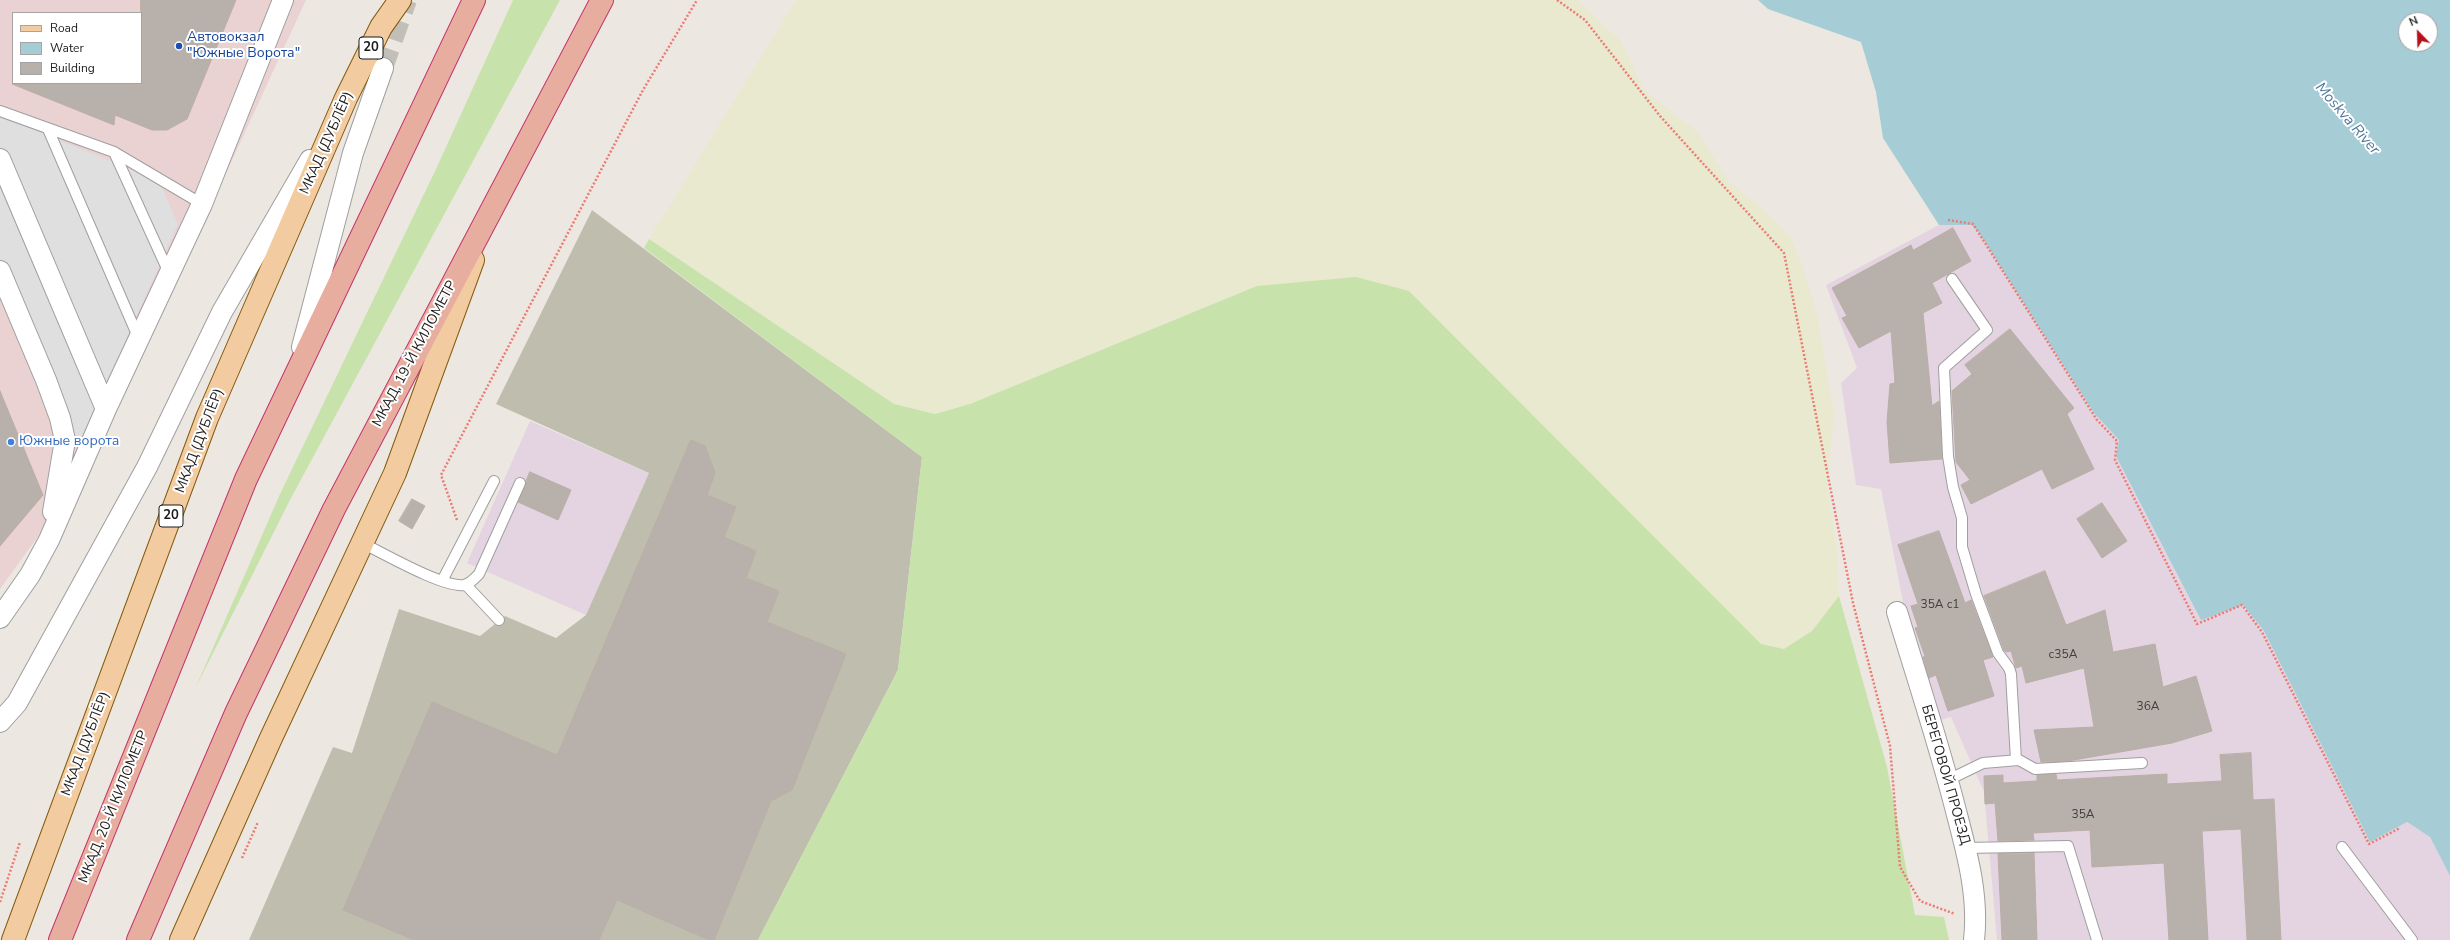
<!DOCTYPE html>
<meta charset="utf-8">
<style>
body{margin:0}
#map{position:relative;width:2450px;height:940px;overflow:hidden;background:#ece8e1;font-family:"Nunito Sans",sans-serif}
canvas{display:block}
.legend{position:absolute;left:12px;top:12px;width:130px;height:72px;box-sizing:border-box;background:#fff;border:1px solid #a4a4a4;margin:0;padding:5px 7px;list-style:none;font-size:12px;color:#1b1b1b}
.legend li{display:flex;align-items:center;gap:8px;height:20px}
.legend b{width:20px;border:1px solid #a4a4a4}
.north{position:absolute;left:2398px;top:12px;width:40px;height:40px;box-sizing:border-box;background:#fff;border:1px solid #a4a4a4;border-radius:50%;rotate:337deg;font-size:11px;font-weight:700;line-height:16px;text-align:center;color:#1b1b1b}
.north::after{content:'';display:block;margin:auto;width:14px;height:18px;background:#b31319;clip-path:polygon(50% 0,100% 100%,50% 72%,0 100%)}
</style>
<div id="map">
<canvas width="2450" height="940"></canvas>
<ul class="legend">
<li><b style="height:5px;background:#f2cca0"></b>Road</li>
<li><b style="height:11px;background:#a6ccd5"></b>Water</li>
<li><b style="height:11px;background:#b8b1ab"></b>Building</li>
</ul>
<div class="north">N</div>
</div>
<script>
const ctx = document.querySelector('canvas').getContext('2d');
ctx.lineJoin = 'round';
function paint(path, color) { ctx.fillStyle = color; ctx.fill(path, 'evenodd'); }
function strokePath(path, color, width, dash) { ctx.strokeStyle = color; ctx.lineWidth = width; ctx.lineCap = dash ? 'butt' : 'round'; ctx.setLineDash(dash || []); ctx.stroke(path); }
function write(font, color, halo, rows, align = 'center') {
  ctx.font = font + ' "Nunito Sans",sans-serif'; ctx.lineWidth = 4; ctx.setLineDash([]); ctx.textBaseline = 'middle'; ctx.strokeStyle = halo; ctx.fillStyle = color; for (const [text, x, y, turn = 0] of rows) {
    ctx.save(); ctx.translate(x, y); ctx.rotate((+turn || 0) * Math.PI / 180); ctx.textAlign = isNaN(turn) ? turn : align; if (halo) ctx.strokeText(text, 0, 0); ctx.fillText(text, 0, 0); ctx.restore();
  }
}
paint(new Path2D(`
 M0 0H306L169 297 74 487 0 589ZM13 13H141V83H13Z`), '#ebd2d2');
paint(new Path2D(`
 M1954 223 1971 225 1978 230 2094 413 2119 440 2201 619 2242 605 2264 631 2370 842 2407 822 2430 837 2450 876V940H1997L1984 792 1951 717 1937 721 1914 659 1881 489 1856 485 1841 383 1857 368 1826 285 1939 225Z
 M530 421 649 473 586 615 467 563Z`), '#e4d4e2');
paint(new Path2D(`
 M592 210 922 457 898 670 758 940H249L333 747 352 753 399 609 480 636 505 616 556 638 586 615 649 473 496 404Z`), '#bfbeae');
paint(new Path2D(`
 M796 0H1578L1621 41 1644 90 1698 132 1729 182 1764 209 1790 236 1804 270 1818 317 1834 415 1827 486 1836 542 1839 596 1812 631 1784 649 1761 644 1409 291 1306 282 1257 286 970 404 935 414 894 404 649 239Z`), '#e8e9ce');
paint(new Path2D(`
 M513 0H560L291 498 195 689 280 494 436 169Z
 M649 239 894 404 935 414 970 404 1257 286 1356 277 1409 291 1761 644 1784 649 1812 631 1839 596 1887 767 1915 915 1944 917 1949 940H758L898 670 922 457 644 248Z`), '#c8e2ab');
paint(new Path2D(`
 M0 116 159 181 178 224 79 443 69 427 0 263Z`), '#dfdfdf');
paint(new Path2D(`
 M1758 0H2450V876L2430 837 2407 822 2370 842 2264 631 2243 605 2201 620 2116 456 2119 440 2094 413 1978 231 1971 225H1939L1883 138 1876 92 1861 42 1768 9ZM2406 20H2430V44H2406Z`), '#a6ccd5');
const building = new Path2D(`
 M141 0H236L187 119 167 130H152L115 115 114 125 12 84 141 83Z
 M1953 228 1971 261 1932 283 1942 303 1923 313 1932 406 1939 401 1942 459 1890 463 1887 422 1890 384 1895 383 1891 331 1859 348 1842 318 1847 316 1832 288 1911 245 1913 250Z
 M2010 329 2074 408 2067 414 2094 469 2052 489 2042 469 1971 504 1961 485 1970 480 1956 462 1952 391 1972 374 1965 365Z
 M0 391 43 495 0 546Z
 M691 440 705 446 715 473 707 495 736 507 724 537 756 551 746 578 779 591 767 622 846 654 792 790 771 801 714 940H709L617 900 599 940H414L343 910 432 702 557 755Z
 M530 472 571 490 558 520 518 502Z
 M412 499 425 506 412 529 399 521Z
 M2102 503 2127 541 2102 558 2077 519Z
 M1939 531 1965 603 1971 600 1993 657 1983 660 1994 696 1948 711 1936 675 1929 678 1923 657 1925 656 1915 628 1918 627 1911 606 1918 604 1898 545Z
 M2045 571 2066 625 2105 610 2113 652 2155 644 2163 687 2196 676 2212 731 2172 743 2068 761 2041 762 2034 730 2094 727 2084 668 2026 683 2022 666 2016 668 2011 651 2006 652 2004 650 1984 596Z
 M2251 753 2253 800 2274 799 2281 940H2247L2241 829 2202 831 2208 940H2169L2164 863 2092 867 2090 830 2033 833 2034 840 1998 841 1995 803 1985 804 1984 776 2003 775V783L2037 781V775L2056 774 2057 780 2167 774V784L2222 781 2220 755Z
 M2034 853 2037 940H2002L1998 854Z`);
paint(building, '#b8b1ab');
strokePath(building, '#bcaea5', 1);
strokePath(new Path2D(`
 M383 68 407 0`), '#c2bfb9', 20, [20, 10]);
const service = new Path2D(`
 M0 111 114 152 202 204
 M48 129 139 339
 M114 152 169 273
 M1952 279 1987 330 1944 368 1948 456 1953 487 1962 518V547L1976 594 1998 653 2009 668 2011 674 2016 760
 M362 543C383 553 443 588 464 585 470 584 475 578 479 574L520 483
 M442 581 494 481
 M466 585 499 620
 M1948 780 1983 763 2019 760 2035 769 2142 763
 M2342 847 2412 940
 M1966 848 2068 846 2097 940`);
const minor = new Path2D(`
 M0 159 106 409
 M0 271 46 380 60 418 65 440 53 512
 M302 347 353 153 383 68
 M1897 612C1917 678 1939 744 1956 811 1967 853 1979 896 1974 940
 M0 618 30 575 49 540 106 409 202 204 283 0
 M0 722 17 703 147 467 222 312 310 160`);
const primary = new Path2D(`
 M13 940 207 418 346 98 381 27 400 0
 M181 940 271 738 395 473 473 260`);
const trunk = new Path2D(`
 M60 940 246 479 474 0
 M138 940 236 713 334 509 602 0`);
strokePath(service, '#9f9f9f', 12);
strokePath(minor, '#9f9f9f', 22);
strokePath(primary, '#84590e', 24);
strokePath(trunk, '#c4346b', 24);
strokePath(new Path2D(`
 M1557 0 1585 20 1660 116 1784 253 1853 603 1890 746 1900 867 1920 901 1955 914
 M1948 220 1973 224 2097 420 2117 441 2115 460 2197 624 2242 605 2262 632 2369 844 2400 828
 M457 520 441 475 643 90 697 0
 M242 858 258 822
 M0 902 20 842`), '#eb7b73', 2.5, [2, 2]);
strokePath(service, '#fff', 10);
strokePath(minor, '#fff', 20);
strokePath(primary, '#f2cca0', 22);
strokePath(trunk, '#e7aea0', 22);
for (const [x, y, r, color] of [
 [179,46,4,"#1a4fb4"],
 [11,442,4,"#3f7fe0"]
]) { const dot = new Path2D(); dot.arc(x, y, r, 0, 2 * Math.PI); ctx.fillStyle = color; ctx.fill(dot); strokePath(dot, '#fff', 1.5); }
write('12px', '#42403f', null, [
 ["35А с1",1940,605],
 ["с35А",2063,655],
 ["36А",2148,707],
 ["35А",2083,815]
]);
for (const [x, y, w] of [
 [371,48,24],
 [171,516,24]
]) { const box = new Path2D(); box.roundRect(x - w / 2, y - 11, w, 22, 3); ctx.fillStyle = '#fff'; ctx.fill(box); strokePath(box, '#1b1b1b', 1); }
write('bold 13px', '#1b1b1b', null, [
 ["20",371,48],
 ["20",171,516]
]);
write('14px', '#164399', '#fff', [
 ["Автовокзал",187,38],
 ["\"Южные Ворота\"",187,54]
], 'left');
write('14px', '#1b1b1b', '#fff', [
 ["МКАД (ДУБЛЁР)",327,143,-66],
 ["МКАД, 19-Й КИЛОМЕТР",415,354,-62],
 ["МКАД (ДУБЛЁР)",200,441,-69],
 ["МКАД (ДУБЛЁР)",86,744,-69],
 ["БЕРЕГОВОЙ ПРОЕЗД",1945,775,74],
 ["МКАД, 20-Й КИЛОМЕТР",114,807,-68]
]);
write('14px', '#366cbe', '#fff', [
 ["Южные ворота",19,442]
], 'left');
write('italic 15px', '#4f7799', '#fff', [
 ["Moskva River",2347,119,49]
]);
</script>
